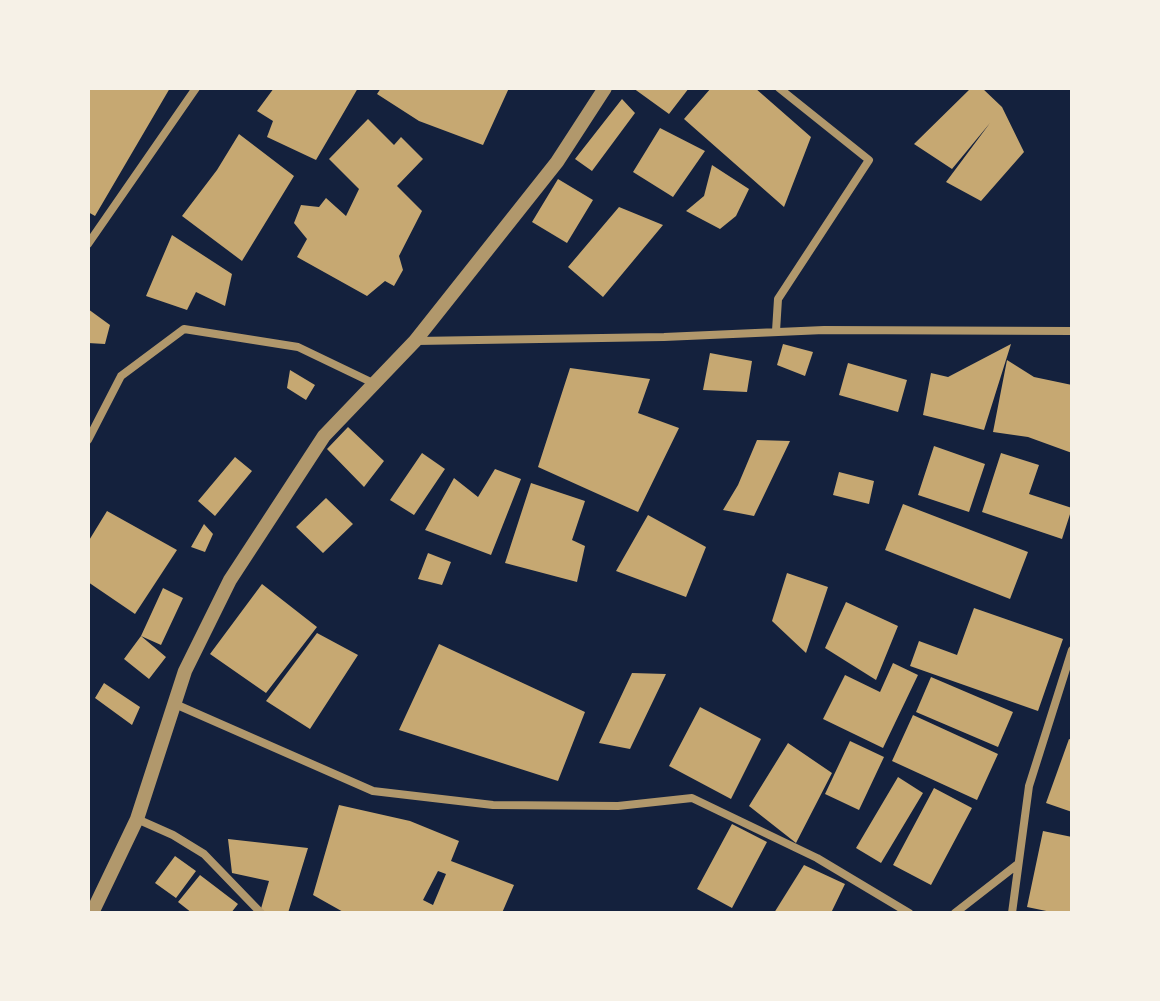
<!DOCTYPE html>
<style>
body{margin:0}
#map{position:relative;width:1160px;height:1001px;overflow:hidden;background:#14213d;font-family:Figtree,sans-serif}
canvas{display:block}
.frame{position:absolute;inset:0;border:90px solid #f6f1e7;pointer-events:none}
</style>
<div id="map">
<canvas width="1160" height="1001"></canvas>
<div class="frame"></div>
</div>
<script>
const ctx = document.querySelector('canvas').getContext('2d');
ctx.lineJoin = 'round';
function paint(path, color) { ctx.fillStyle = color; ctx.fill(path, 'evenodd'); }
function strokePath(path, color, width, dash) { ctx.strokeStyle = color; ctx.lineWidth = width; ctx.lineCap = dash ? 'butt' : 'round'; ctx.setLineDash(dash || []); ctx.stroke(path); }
paint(new Path2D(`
 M88 88H170L95 216 88 212Z
 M274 88H358L316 160 267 137 273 121 257 111Z
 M381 88H509L483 145 419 121 377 94Z
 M633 88H689L669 114Z
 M711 88H755L811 137 784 207 684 119Z
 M971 88H982L1002 107 1024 152 981 201 946 182 990 123 952 169 914 144Z
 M622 99 635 113 592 171 575 159Z
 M368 119 394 145 401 137 423 159 397 186 422 211 399 256 403 270 394 286 385 281 367 296 297 257 307 239 294 223 301 205 319 207 326 198 346 216 359 189 329 159Z
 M660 128 705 151 673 197 633 172Z
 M239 134 294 176 242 261 182 216 217 170Z
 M712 165 749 189 736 216 720 229 686 211 704 196Z
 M558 179 593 200 567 243 532 222Z
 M619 207 663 225 603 297 568 267Z
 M172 235 232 274 225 306 196 292 187 310 146 296Z
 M88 309 110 325 105 344 88 343Z
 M783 344 813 352 805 376 777 365Z
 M1011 344 984 430 923 415 931 373 948 377Z
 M710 353 752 361 747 392 703 390Z
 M1007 360 1034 377 1072 385V453L1028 437 993 432Z
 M848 363 907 380 898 412 839 395Z
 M570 368 650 379 638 413 679 428 638 512 538 467Z
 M290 370 315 385 306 400 287 388Z
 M348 427 384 461 364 487 327 449Z
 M757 440 790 441 754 516 723 510 738 485Z
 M934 446 985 464 969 512 918 495Z
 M422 453 445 469 414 515 390 500Z
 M1001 453 1039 465 1029 494 1072 508 1062 539 982 512Z
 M235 457 252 471 215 516 198 501Z
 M495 469 521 479 491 555 425 530 454 478 478 497Z
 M839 472 874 481 869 504 833 495Z
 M531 483 585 501 572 540 585 546 577 582 505 563Z
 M326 498 353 524 323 553 296 527Z
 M903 504 1028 552 1010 599 885 550Z
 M107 511 177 550 135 614 88 582V542Z
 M648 515 706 547 686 597 616 571Z
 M204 524 213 534 205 552 191 547Z
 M428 553 451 562 442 585 418 579Z
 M787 573 828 587 806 653 772 621Z
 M262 584 317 627 266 693 210 654Z
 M163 588 183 598 161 645 141 636Z
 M846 602 898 626 876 680 825 648Z
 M974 608 1063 639 1038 711 910 666 919 641 957 655Z
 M317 633 358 655 310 729 266 701Z
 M141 636 166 657 149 679 124 659Z
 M439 644 585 712 558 781 399 730Z
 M893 663 918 675 883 748 823 719 845 675 880 692Z
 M632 673 666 674 630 749 599 743Z
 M931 677 1013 712 998 747 916 712Z
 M104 683 140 707 132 725 95 698Z
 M700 707 761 739 731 799 669 766Z
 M913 715 998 754 977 800 892 761Z
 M1069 739 1072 740V812L1046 803Z
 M850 741 884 757 859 810 825 794Z
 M788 743 832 773 796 843 749 806Z
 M898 777 923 793 881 863 856 848Z
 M934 788 972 808 931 885 893 865Z
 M339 805 410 821 459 841 451 861 514 885 502 913H345L313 895ZM438 871 446 874 433 905 423 900Z
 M732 824 767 842 732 908 697 889Z
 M1043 831 1072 837V913H1056L1027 907Z
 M228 839 308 848 288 913 260 912 269 881 232 873Z
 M175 856 196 871 176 898 155 883Z
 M804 865 845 884 831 913H774Z
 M200 875 238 904 231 913H192L178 902Z`), '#c6a872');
strokePath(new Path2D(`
 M88 244 196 88
 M776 331 778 299 869 160 779 88
 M416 341 664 337 824 330 1072 331
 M88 440 121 376 184 329 298 347 373 383
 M175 704 373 791 493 805 618 806 692 798 817 858 909 913
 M137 819 173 835 204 854 261 913
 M955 913 1018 864
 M1012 913 1029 786 1072 650`), '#b1986c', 8);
strokePath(new Path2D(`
 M92 913 137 819 185 671 230 580 324 436 415 341 557 162 605 88`), '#b1986c', 14);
</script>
